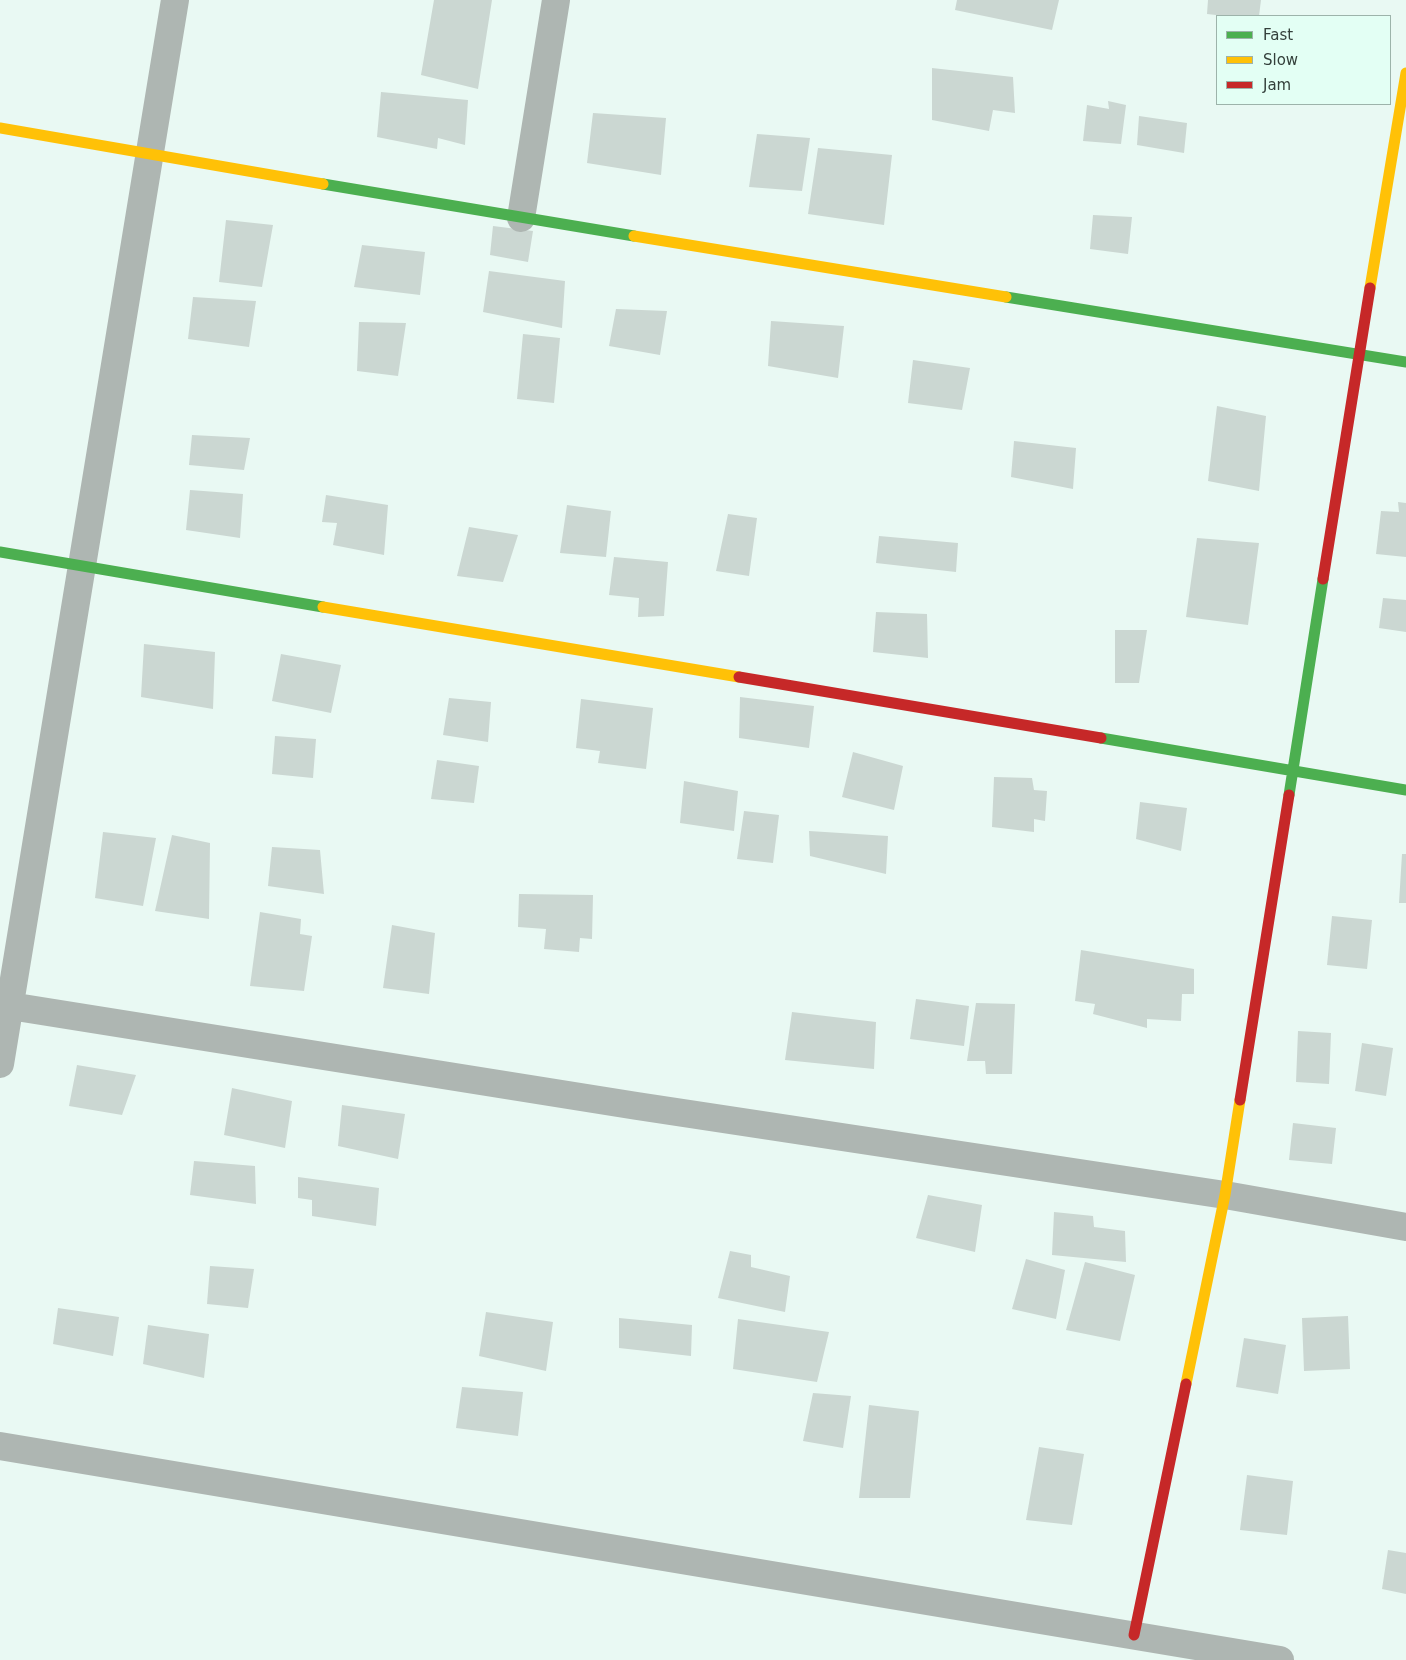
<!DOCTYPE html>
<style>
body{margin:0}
#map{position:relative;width:1406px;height:1660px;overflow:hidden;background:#e9f9f3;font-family:"DejaVu Sans",sans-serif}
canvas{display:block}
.legend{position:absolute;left:1216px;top:15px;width:175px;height:90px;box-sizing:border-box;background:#e3fff4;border:1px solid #9db3aa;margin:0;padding:6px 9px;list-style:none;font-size:15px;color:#34403b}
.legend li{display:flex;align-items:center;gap:10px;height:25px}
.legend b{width:25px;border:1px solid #9db3aa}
</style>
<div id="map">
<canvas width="1406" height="1660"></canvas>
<ul class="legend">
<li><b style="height:6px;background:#4caf50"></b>Fast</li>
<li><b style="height:6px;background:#ffc107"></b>Slow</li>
<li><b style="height:6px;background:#c62828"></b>Jam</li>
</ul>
</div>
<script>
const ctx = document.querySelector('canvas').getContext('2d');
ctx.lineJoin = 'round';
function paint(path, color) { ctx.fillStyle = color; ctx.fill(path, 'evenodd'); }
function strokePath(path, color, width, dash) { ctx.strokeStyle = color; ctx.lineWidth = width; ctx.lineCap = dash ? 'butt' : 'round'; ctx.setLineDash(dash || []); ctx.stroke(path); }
paint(new Path2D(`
 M434 0H492L478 89 421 75Z
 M957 0H1059L1052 30 955 10Z
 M1208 0H1261L1259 16H1225L1207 14Z
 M932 68 1013 77 1015 113 993 110 989 131 932 120Z
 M381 92 468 100 465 145 438 138 437 149 377 137Z
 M1108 101 1126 105 1121 144 1083 141 1087 105 1109 109Z
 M593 113 666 118 661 175 587 163Z
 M1139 116 1187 123 1184 153 1137 145Z
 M757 134 810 138 802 191 749 187Z
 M818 148 892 155 884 225 808 214Z
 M1093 215 1132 217 1128 254 1090 249Z
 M226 220 273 225 262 287 219 282Z
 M493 226 533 231 528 262 490 255Z
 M362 245 425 252 420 295 354 287Z
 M489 271 565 281 562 328 483 312Z
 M193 297 256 301 249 347 188 339Z
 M616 309 667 311 660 355 609 346Z
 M771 321 844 326 838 378 768 366Z
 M359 322 406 323 398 376 357 371Z
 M523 334 560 338 554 403 517 399Z
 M913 360 970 368 962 410 908 403Z
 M1217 406 1266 416 1259 491 1208 481Z
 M192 435 250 438 244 470 189 465Z
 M1014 441 1076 448 1073 489 1011 477Z
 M190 490 243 494 240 538 186 530Z
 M326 495 388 505 384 555 333 545 337 523 322 522Z
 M1398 502 1406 503V557L1376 554 1381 511 1399 512Z
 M567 505 611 511 606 557 560 553Z
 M728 514 757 518 749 576 716 571Z
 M469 527 518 535 503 582 457 576Z
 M879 536 958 543 956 572 876 563Z
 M1197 538 1259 543 1248 625 1186 617Z
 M614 557 668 562 664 616 638 617 639 598 609 595Z
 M1383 598 1406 600V632L1379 628Z
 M876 612 927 614 928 658 873 652Z
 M1115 630H1147L1139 683H1115Z
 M144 644 215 652 213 709 141 697Z
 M281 654 341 665 331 713 272 701Z
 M740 697 814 706 809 748 739 738Z
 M449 698 491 702 488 742 443 735Z
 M581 699 653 708 646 769 598 763 600 751 576 748Z
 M275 736 316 739 313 778 272 774Z
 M853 752 903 766 894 810 842 797Z
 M437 760 479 766 474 803 431 799Z
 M994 777 1032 778 1034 790 1047 791 1045 821 1034 819V832L992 827Z
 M684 781 738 791 734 831 680 823Z
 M1140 802 1187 808 1181 851 1136 839Z
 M744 811 779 815 773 863 737 859Z
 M809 831 888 836 886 874 810 856Z
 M103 832 156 838 143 906 95 898Z
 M172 835 210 843 209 919 155 911Z
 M272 847 320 850 324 894 268 886Z
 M1402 854H1406V903H1399Z
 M519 894 593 895 592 939 580 938 579 952 544 949 546 929 518 927Z
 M260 912 301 919 300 934 312 936 304 991 250 986Z
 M1332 916 1372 920 1367 969 1327 965Z
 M392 925 435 933 429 994 383 988Z
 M1081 950 1194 969V994H1182L1181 1021 1147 1019V1028L1093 1014 1095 1004 1075 1001Z
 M916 999 969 1006 964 1046 910 1039Z
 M976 1003 1015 1004 1012 1074H986L985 1061H967Z
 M792 1012 876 1022 874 1069 785 1060Z
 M1298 1031 1331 1033 1329 1084 1296 1082Z
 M1362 1043 1393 1048 1386 1096 1355 1091Z
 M77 1065 136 1075 122 1115 69 1106Z
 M232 1088 292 1101 285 1148 224 1135Z
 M342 1105 405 1114 398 1159 338 1146Z
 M1293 1123 1336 1128 1332 1164 1289 1160Z
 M194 1161 255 1166 256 1204 190 1195Z
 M298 1177 379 1188 376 1226 312 1216V1200L298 1198Z
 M928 1195 982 1205 975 1252 916 1238Z
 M1054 1212 1093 1216 1094 1227 1125 1231 1126 1262 1052 1255Z
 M730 1251 751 1255V1267L790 1276 785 1312 718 1298Z
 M1026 1259 1065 1270 1056 1319 1012 1309Z
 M1085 1262 1135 1275 1120 1341 1066 1330Z
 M210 1266 254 1269 248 1308 207 1304Z
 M58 1308 119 1317 113 1356 53 1344Z
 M486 1312 553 1322 546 1371 479 1356Z
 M1348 1316 1350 1369 1304 1371 1302 1318Z
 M619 1318 692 1325 691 1356 619 1348Z
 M738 1319 829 1332 817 1382 733 1369Z
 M148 1325 209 1334 204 1378 143 1364Z
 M1244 1338 1286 1345 1278 1394 1236 1387Z
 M462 1387 523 1392 518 1436 456 1428Z
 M813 1393 851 1396 843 1448 803 1441Z
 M869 1405 919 1411 910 1498H859Z
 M1039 1447 1084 1454 1072 1525 1026 1520Z
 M1247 1475 1293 1481 1287 1535 1240 1530Z
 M1388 1550 1406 1553V1594L1382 1589Z`), '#cbd7d2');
strokePath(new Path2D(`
 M521 218 556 0
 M10 1006 637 1106 1225 1195 1406 1227
 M0 1064 175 0
 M0 1446 1280 1660`), '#aeb6b2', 28);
strokePath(new Path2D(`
 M323 184 634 236
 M1006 297 1406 362
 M0 552 323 607
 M1101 738 1406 790
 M1289 795 1323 579`), '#4caf50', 11);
strokePath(new Path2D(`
 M0 128 323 184
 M634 236 1006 297
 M1370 288 1406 73
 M323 607 739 677
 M1186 1384 1225 1195 1240 1100`), '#ffc107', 11);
strokePath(new Path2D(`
 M1323 579 1370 288
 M739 677 1101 738
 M1240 1100 1289 795
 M1134 1635 1186 1384`), '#c62828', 11);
</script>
